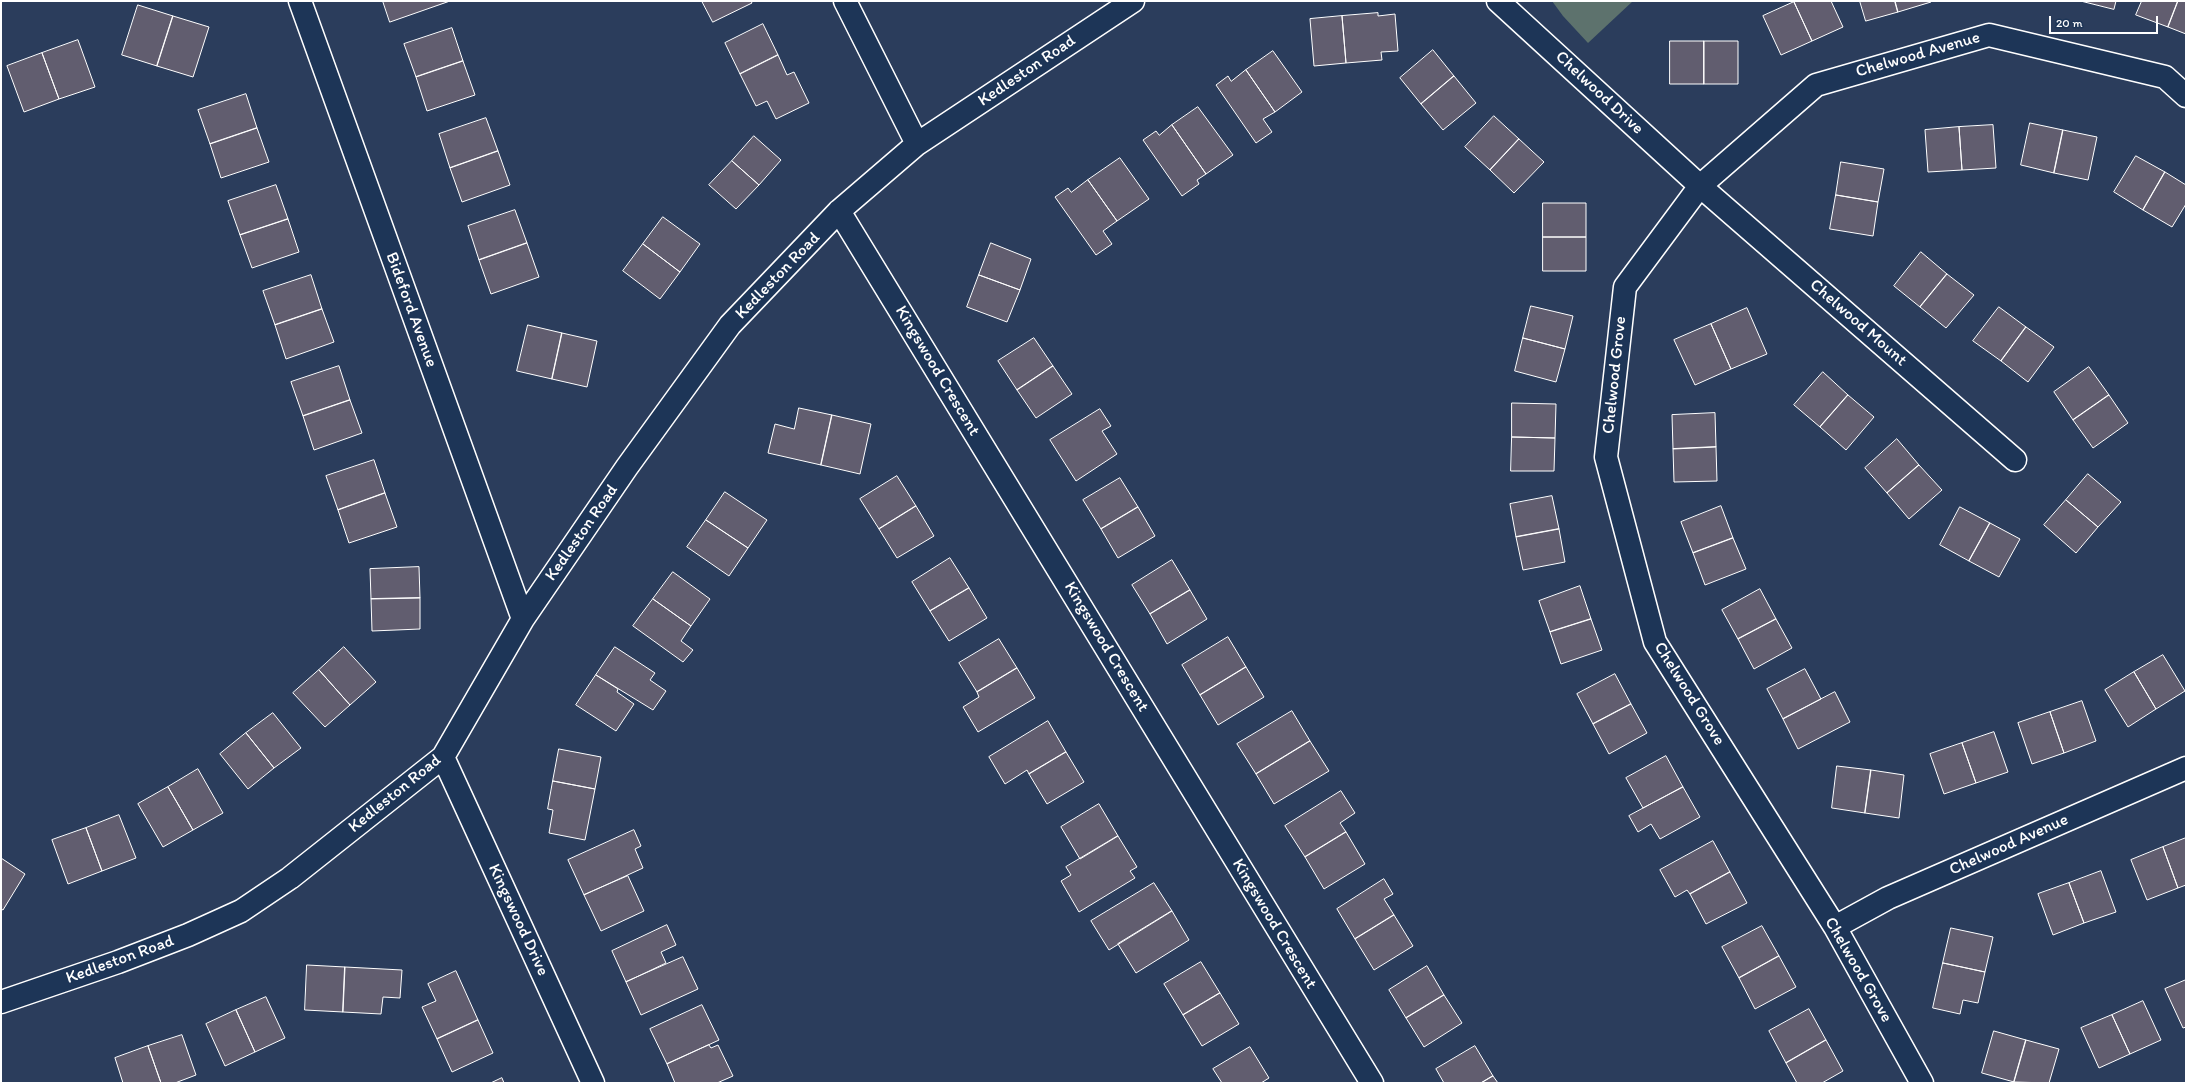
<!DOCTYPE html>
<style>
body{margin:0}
#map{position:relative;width:2187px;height:1084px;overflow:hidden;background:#2b3d5c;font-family:Itim,sans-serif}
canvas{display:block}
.frame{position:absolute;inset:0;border:2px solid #fff;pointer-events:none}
.scale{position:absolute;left:2049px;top:16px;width:109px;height:18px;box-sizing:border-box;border:2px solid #fff;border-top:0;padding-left:5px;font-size:12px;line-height:14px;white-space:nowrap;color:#fff;-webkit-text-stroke:3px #1d3557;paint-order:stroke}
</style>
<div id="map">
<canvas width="2187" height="1084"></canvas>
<div class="frame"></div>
<div class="scale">20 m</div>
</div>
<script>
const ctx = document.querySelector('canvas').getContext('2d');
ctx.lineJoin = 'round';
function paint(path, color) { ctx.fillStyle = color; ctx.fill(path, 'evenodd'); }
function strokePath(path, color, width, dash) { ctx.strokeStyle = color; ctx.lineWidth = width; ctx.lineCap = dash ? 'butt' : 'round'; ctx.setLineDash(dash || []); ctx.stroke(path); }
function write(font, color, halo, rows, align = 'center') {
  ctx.font = font + ' Itim,sans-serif'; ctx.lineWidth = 3; ctx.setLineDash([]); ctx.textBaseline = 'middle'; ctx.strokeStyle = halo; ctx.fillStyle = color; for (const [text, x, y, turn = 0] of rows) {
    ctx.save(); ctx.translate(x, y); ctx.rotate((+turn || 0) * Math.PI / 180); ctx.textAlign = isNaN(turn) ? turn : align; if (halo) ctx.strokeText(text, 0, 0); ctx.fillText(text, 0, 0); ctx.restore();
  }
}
paint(new Path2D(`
 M1552 1H1633L1588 43 1563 16Z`), '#5d726d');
const building = new Path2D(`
 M383 1H450L390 22Z
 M702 1H751L752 3 713 22Z
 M1796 1H1831L1843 27 1812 41 1794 2Z
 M1860 1H1895L1898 12 1866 21Z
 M1895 1H1930L1931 2 1898 12Z
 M2081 1H2116L2114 9Z
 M2142 1H2178L2168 27 2136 15Z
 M2178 1H2186V34L2168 27Z
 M1794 2 1812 41 1781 55 1763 16Z
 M138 5 173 16 157 66 122 55Z
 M1378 13V16L1395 14 1398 51 1381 52 1382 60 1346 63 1342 16Z
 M173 16 209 27 193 77 157 66Z
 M1342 16 1346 63 1314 66 1310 19Z
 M763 24 778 55 740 74 725 43Z
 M452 28 463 61 416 77 404 44Z
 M78 40 95 87 59 99 42 53Z
 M1670 41H1704V84H1670Z
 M1704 41H1738V84H1704Z
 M1433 50 1454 76 1421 104 1400 78Z
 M1273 51 1302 92 1275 112 1246 70Z
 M42 53 59 99 24 112 7 66Z
 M778 55 787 75 794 72 809 103 776 119 767 101 756 106 740 74Z
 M463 61 475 95 427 111 416 77Z
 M1246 70 1275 112 1263 119 1272 132 1256 143 1216 85 1228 76 1231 81Z
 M1454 76 1476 103 1443 130 1421 104Z
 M246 94 257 128 210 144 198 110Z
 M1198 107 1233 155 1206 174 1172 125Z
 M1494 116 1519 139 1490 170 1465 147Z
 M486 118 498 151 450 168 439 134Z
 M2030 123 2063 130 2054 173 2021 165Z
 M1172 125 1206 174 1197 180 1199 184 1182 196 1143 140 1156 131 1159 135Z
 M1993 125 1996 168 1962 170 1959 127Z
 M1959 127 1962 170 1928 172 1925 130Z
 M257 128 269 162 221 178 210 144Z
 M2063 130 2097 137 2088 180 2054 173Z
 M754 136 781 160 759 185 732 161Z
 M1519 139 1544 162 1514 193 1490 170Z
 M498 151 510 185 462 202 450 168Z
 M2136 156 2165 172 2143 210 2114 192Z
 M1120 158 1149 199 1117 221 1088 180Z
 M732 161 759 185 736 209 709 185Z
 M1841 162 1884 169 1878 202 1836 195Z
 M2165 172 2186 185V204L2172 227 2143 210Z
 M1088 180 1117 221 1103 231 1112 244 1096 255 1055 197 1068 188 1071 192Z
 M276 185 288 219 240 235 228 201Z
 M1836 195 1878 202 1873 236 1830 229Z
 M1543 203H1586V237H1543Z
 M515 210 527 243 479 260 468 226Z
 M663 217 700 244 680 272 643 244Z
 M288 219 299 252 252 268 240 235Z
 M1543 237H1586V271H1543Z
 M527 243 539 277 491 294 479 260Z
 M991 243 1031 259 1020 290 979 275Z
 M643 244 680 272 660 299 623 271Z
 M1921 252 1947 274 1920 307 1894 286Z
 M1947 274 1974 295 1946 328 1920 307Z
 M311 275 322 309 275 325 263 291Z
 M979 275 1020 290 1007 322 967 307Z
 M1531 306 1573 316 1565 349 1523 338Z
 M1999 307 2026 327 2001 361 1973 341Z
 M1747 308 1767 354 1731 369 1711 324Z
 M322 309 334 342 286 359 275 325Z
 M1711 324 1731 369 1695 385 1674 340Z
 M528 325 562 333 552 379 517 371Z
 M2026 327 2054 347 2028 382 2001 361Z
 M562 333 597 341 587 387 552 379Z
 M1034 338 1053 366 1017 390 998 361Z
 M1523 338 1565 349 1556 382 1515 371Z
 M339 366 350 400 303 416 291 382Z
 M1053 366 1072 394 1036 418 1017 390Z
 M2089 367 2109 395 2073 420 2054 392Z
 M1823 372 1848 395 1820 427 1794 405Z
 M1848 395 1874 417 1846 450 1820 427Z
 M2109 395 2128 423 2093 448 2073 420Z
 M350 400 362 433 314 450 303 416Z
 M1512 403 1556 404 1555 438 1512 437Z
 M799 408 832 415 821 465 768 453 775 424 794 429Z
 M1100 409 1111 426 1102 431 1117 454 1076 481 1050 440Z
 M1715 413 1716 447 1673 449 1672 415Z
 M832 415 871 424 860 474 821 465Z
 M1512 437 1555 438 1554 471H1511Z
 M1897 439 1919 465 1887 493 1865 468Z
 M1716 447 1717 481 1674 482 1673 449Z
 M374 460 385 493 338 510 326 476Z
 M1919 465 1942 490 1909 519 1887 493Z
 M2088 474 2121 502 2098 527 2066 500Z
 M897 476 916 506 879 529 860 499Z
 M1120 478 1138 507 1101 529 1083 500Z
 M725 492 767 520 748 548 706 520Z
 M385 493 397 527 349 543 338 510Z
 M1552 496 1559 529 1516 537 1510 504Z
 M2066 500 2098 527 2076 553 2044 525Z
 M916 506 934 536 897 558 879 529Z
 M1721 506 1733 538 1693 553 1681 522Z
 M1138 507 1155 536 1118 558 1101 529Z
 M1960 507 1990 523 1969 561 1940 545Z
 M706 520 748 548 729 576 687 547Z
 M1990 523 2020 539 1999 577 1969 561Z
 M1559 529 1565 562 1523 570 1516 537Z
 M1733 538 1746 569 1705 585 1693 553Z
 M950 558 969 588 930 611 912 582Z
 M1172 560 1190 590 1150 614 1132 585Z
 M419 567 420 598 371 599 370 569Z
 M673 572 710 599 691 626 653 599Z
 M1580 586 1591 619 1550 632 1539 601Z
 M969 588 987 618 949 641 930 611Z
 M1760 589 1776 619 1738 639 1722 610Z
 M1190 590 1207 619 1167 644 1150 614Z
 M420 598V629L372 631 371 599Z
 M653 599 691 626 681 641 693 650 683 662 633 626Z
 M1591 619 1602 650 1561 664 1550 632Z
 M1776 619 1792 648 1754 669 1738 639Z
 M1228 637 1246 667 1200 695 1182 665Z
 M999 639 1017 668 977 692 959 663Z
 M344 647 376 682 350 705 319 670Z
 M615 647 655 673 650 680 666 691 653 710 596 675Z
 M2163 655 2185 691 2156 709 2134 672Z
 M1246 667 1264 697 1218 725 1200 695Z
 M1017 668 1035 698 978 732 963 707 979 697 977 692Z
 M1805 669 1821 699 1783 719 1767 689Z
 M319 670 350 705 325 727 293 693Z
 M2134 672 2156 709 2128 727 2105 690Z
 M1615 674 1631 704 1593 724 1577 694Z
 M596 675 618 689 617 692 634 704 616 731 576 705Z
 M1835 692 1850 722 1798 749 1783 719Z
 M2082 701 2096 741 2064 753 2050 712Z
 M1631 704 1647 733 1609 754 1593 724Z
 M1292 711 1310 741 1256 774 1237 744Z
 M2050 712 2064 753 2032 764 2018 723Z
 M273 713 301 748 274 768 246 733Z
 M1048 721 1066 752 1029 774 1027 770 1005 784 989 757Z
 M1994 732 2008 772 1976 783 1962 743Z
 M246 733 274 768 248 789 220 754Z
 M1310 741 1329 771 1274 804 1256 774Z
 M1962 743 1976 783 1944 794 1930 754Z
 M559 749 601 757 595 789 553 781Z
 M1066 752 1084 782 1047 804 1029 774Z
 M1666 756 1683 787 1643 808 1626 778Z
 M1837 766 1871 770 1865 813 1832 808Z
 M198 769 223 813 193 830 168 787Z
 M1871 770 1904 775 1899 818 1865 813Z
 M553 781 595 789 585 840 549 833 553 810 548 809Z
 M168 787 193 830 163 847 138 804Z
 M1683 787 1700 817 1660 839 1651 824 1638 832 1629 816Z
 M1341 791 1355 813 1340 823 1346 832 1305 857 1285 826Z
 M1099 804 1118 836 1080 859 1061 827Z
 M119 815 136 858 102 871 86 828Z
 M86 828 102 871 68 884 52 840Z
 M634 830 641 846 635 849 643 868 584 895 568 860Z
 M1346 832 1365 864 1324 889 1305 857Z
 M1118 836 1137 867 1130 871 1135 878 1079 912 1061 881 1071 875 1066 867Z
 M2186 838V885L2178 888 2163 847Z
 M1713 841 1730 872 1690 894 1687 890 1675 897 1660 870Z
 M2163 847 2178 888 2147 900 2131 860Z
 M1 858 25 874 3 910 1 909Z
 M2101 871 2116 912 2084 923 2069 883Z
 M1730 872 1747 903 1706 924 1690 894Z
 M628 876 644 911 601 931 584 895Z
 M1384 879 1393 894 1384 899 1394 915 1355 939 1337 909Z
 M1154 883 1172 911 1109 950 1091 921Z
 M2069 883 2084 923 2053 935 2038 894Z
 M1172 911 1189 940 1136 973 1118 944Z
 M1394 915 1413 946 1374 970 1355 939Z
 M667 925 676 945 661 952 666 963 626 982 612 951Z
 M1762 926 1779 956 1739 978 1722 947Z
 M1951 928 1993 937 1985 972 1943 963Z
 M1779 956 1796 987 1755 1009 1739 978Z
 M683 957 698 989 641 1015 626 982Z
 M1201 962 1220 993 1183 1015 1164 984Z
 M1943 963 1985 972 1978 1003 1963 1000 1960 1014 1933 1008Z
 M307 965 345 967 343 1012 305 1010Z
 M1427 966 1444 995 1406 1018 1389 990Z
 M345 967 402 970 400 998 383 997 381 1014 343 1012Z
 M456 971 478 1020 437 1039 422 1007 436 1001 428 984Z
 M2186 980V1027L2183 1028 2165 989Z
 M1220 993 1239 1024 1202 1046 1183 1015Z
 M1444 995 1462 1023 1424 1047 1406 1018Z
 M266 997 285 1038 255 1052 236 1010Z
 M2143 1001 2161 1040 2130 1054 2112 1015Z
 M702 1005 719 1040 667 1064 650 1029Z
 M1809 1009 1826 1040 1786 1063 1769 1031Z
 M236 1010 255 1052 225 1066 206 1024Z
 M2112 1015 2130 1054 2099 1068 2081 1028Z
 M478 1020 493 1053 452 1072 437 1039Z
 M1994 1031 2026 1040 2014 1082 1982 1073Z
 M182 1035 196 1075 175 1083H161L148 1046Z
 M1826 1040 1843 1071 1822 1083H1797L1786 1063Z
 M2026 1040 2059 1049 2049 1083 2014 1082Z
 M709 1045 711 1048 718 1045 733 1076 717 1083H675L667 1064Z
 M148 1046 161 1083H123L115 1058Z
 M1475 1046 1493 1076 1481 1083H1444L1436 1069Z
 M1250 1047 1269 1078 1261 1083H1222L1213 1069Z
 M1493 1076 1498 1083H1481Z
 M502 1078 504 1083H491Z`);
paint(building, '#615d6f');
strokePath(building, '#fff', 1);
const street = new Path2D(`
 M300 1 523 619
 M845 1 917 144
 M1498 1 1700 186 2015 460
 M839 211 1372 1083
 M443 757 593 1083
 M1835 927 1888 898 2186 768
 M1 1002 118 962 188 935 241 911 290 878 443 757 523 619 627 467 730 325 839 211 917 144 1133 1
 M1922 1083 1835 927 1655 642 1606 457 1625 287 1700 186 1816 85 1989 35 2165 77 2186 96`);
strokePath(street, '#fff', 25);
strokePath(street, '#1d3557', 22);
write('17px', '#fff', '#1d3557', [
 ["Chelwood Avenue",1918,55,-16],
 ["Kedleston Road",1027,71,-34],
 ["Chelwood Drive",1599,93,43],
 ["Kedleston Road",778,276,-46],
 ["Bideford Avenue",411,310,70],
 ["Chelwood Mount",1858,323,41],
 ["Kingswood Crescent",937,371,59],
 ["Chelwood Grove",1615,375,-84],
 ["Kedleston Road",582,533,-55],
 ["Kingswood Crescent",1106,647,59],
 ["Chelwood Grove",1689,694,58],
 ["Kedleston Road",395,794,-39],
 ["Chelwood Avenue",2009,845,-24],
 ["Kingswood Drive",518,920,65],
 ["Kingswood Crescent",1274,924,59],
 ["Kedleston Road",120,960,-20],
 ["Chelwood Grove",1858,970,60]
]);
</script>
